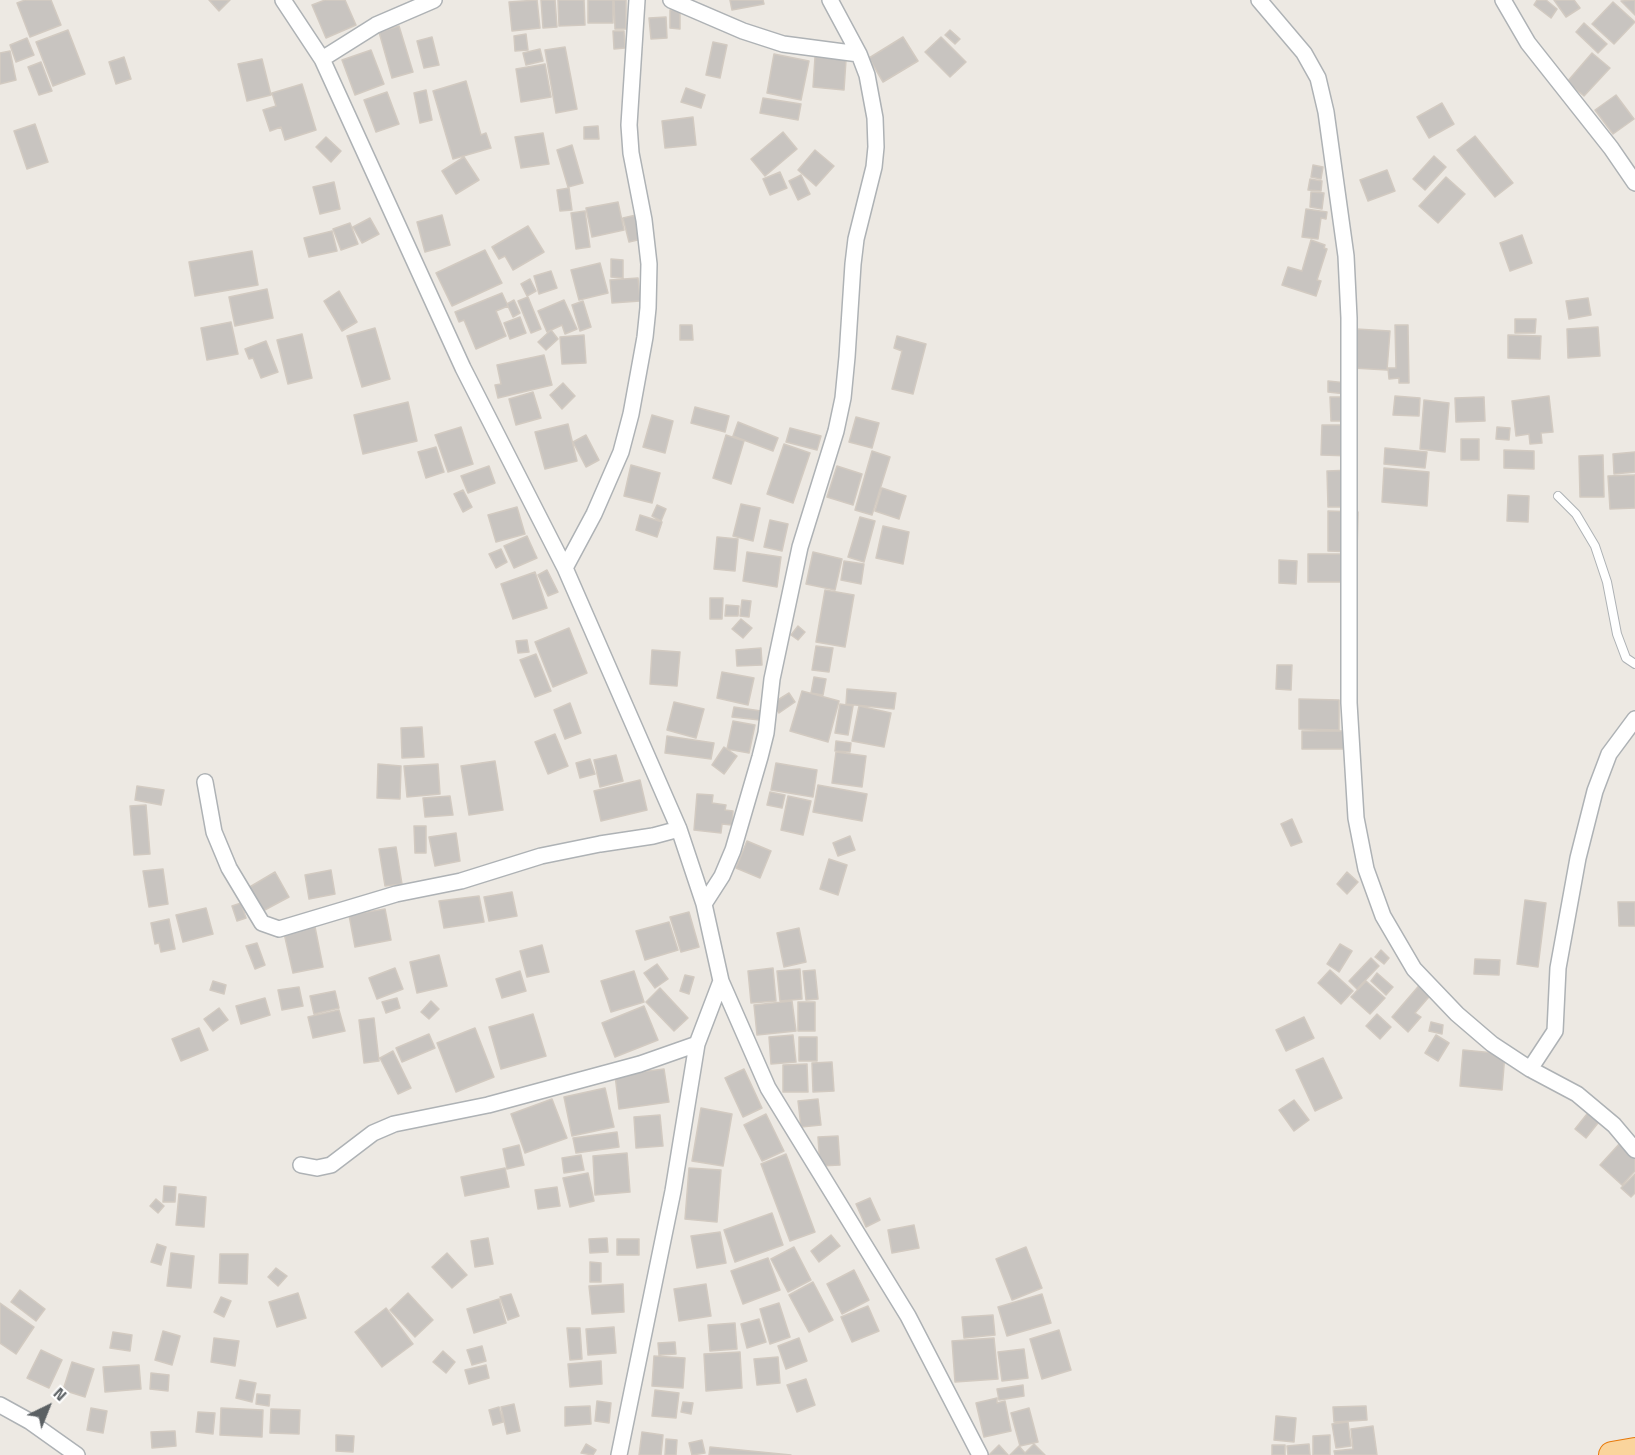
<!DOCTYPE html>
<style>
body{margin:0}
#map{position:relative;width:1635px;height:1455px;overflow:hidden;background:#ede9e3;font-family:"Titillium Web",sans-serif}
canvas{display:block}
.north{position:absolute;left:18px;top:1377px;width:60px;height:60px;-webkit-text-stroke:4px #fff;paint-order:stroke;rotate:43deg;font-size:16px;font-weight:700;line-height:24px;text-align:center;color:#5b6063}
.north::after{content:'';display:block;margin:auto;width:21px;height:27px;background:#5b6063;clip-path:polygon(50% 0,100% 100%,50% 72%,0 100%)}
</style>
<div id="map">
<canvas width="1635" height="1455"></canvas>
<div class="north">N</div>
</div>
<script>
const ctx = document.querySelector('canvas').getContext('2d');
ctx.lineJoin = 'round';
function paint(path, color) { ctx.fillStyle = color; ctx.fill(path, 'evenodd'); }
function strokePath(path, color, width, dash) { ctx.strokeStyle = color; ctx.lineWidth = width; ctx.lineCap = dash ? 'butt' : 'round'; ctx.setLineDash(dash || []); ctx.stroke(path); }
const building = new Path2D(`
 M25 0H51L61 25 30 37 17 3Z
 M209 0H230L219 11Z
 M325 0H345L356 25 326 38 312 5Z
 M537 0 540 28 512 31 509 2Z
 M541 0H555L557 27 543 28Z
 M558 0H584L585 25 559 26Z
 M588 0H613V23H588Z
 M614 0H626V29H615Z
 M730 0H763L764 4 732 10Z
 M1537 0H1546L1557 9 1551 18 1534 5Z
 M1554 0H1574L1580 8 1566 17Z
 M1635 0V15L1621 1Z
 M1613 2 1635 22 1614 44 1592 24Z
 M670 10H680V29L670 28Z
 M666 17 667 38 651 39 649 18Z
 M1584 23 1607 44 1598 53 1576 32Z
 M399 26 413 72 392 78 379 32Z
 M68 30 85 74 53 86 36 42Z
 M950 30 960 39 955 44 945 35Z
 M613 31H624L625 48 614 49Z
 M526 34 528 50 515 51 514 36Z
 M432 37 439 65 424 68 417 41Z
 M903 37 918 61 883 82 869 58Z
 M941 37 966 62 950 77 925 52Z
 M27 38 34 55 16 62 10 45Z
 M713 42 727 45 720 78 706 75Z
 M565 47 577 109 556 113 545 50Z
 M540 49 543 61 526 65 523 53Z
 M371 50 384 84 355 95 342 60Z
 M10 51 16 80 0 84V53Z
 M1592 53 1610 68 1584 96 1567 82Z
 M774 54 809 61 801 100 767 93Z
 M124 57 131 79 116 84 109 62Z
 M815 57 846 60 844 90 813 87Z
 M262 59 271 95 247 101 238 64Z
 M41 62 52 91 39 95 28 67Z
 M545 64 551 97 521 102 516 69Z
 M466 81 481 135 486 133 491 148 453 159 433 91Z
 M302 84 316 130 285 140 281 127 270 131 263 110 276 106 272 93Z
 M686 88 705 95 701 108 681 102Z
 M426 90 432 120 420 123 414 93Z
 M387 92 399 124 376 132 364 100Z
 M1616 95 1634 119 1613 134 1595 110Z
 M763 98 801 104 798 120 760 113Z
 M1442 103 1454 124 1429 138 1417 117Z
 M693 117 696 145 665 148 662 121Z
 M35 124 48 162 27 169 14 131Z
 M598 126 599 139H584V127Z
 M783 132 797 149 765 176 751 159Z
 M543 133 549 164 521 168 515 137Z
 M1475 136 1513 183 1495 197 1457 150Z
 M326 137 341 151 331 162 316 147Z
 M572 145 583 183 568 187 557 150Z
 M815 150 834 166 816 186 798 170Z
 M1434 156 1446 167 1425 190 1413 179Z
 M464 157 479 180 456 194 442 171Z
 M1313 165 1323 167 1321 179 1311 177Z
 M1387 170 1395 191 1368 201 1360 180Z
 M780 172 787 188 770 195 763 179Z
 M801 175 810 194 798 200 789 181Z
 M1446 177 1465 194 1438 223 1419 206Z
 M1310 179 1322 181 1321 191 1308 190Z
 M334 182 340 209 320 214 313 187Z
 M569 188 572 210 560 211 557 190Z
 M1311 192 1324 193 1322 209 1310 207Z
 M618 202 624 230 592 237 586 208Z
 M1306 209 1327 212 1326 219 1321 218 1318 239 1302 237Z
 M585 211 590 247 576 249 571 213Z
 M442 215 450 245 425 252 417 222Z
 M636 215 642 239 629 242 623 218Z
 M370 218 379 234 362 243 353 227Z
 M350 223 358 244 341 250 333 229Z
 M528 226 544 252 513 270 505 256 499 259 492 247Z
 M332 231 337 251 309 257 304 238Z
 M1522 235 1532 263 1510 271 1500 243Z
 M1311 240 1325 245 1324 248 1327 249 1317 280 1321 281 1316 296 1282 285 1288 267 1302 271Z
 M485 250 502 283 452 306 436 273Z
 M252 251 258 285 195 296 189 262Z
 M611 259 623 260V278L611 277Z
 M600 263 608 293 579 300 571 270Z
 M551 271 557 288 539 294 534 276Z
 M638 278 640 301 612 303 610 280Z
 M530 279 536 291 527 296 521 284Z
 M267 289 273 318 235 326 229 297Z
 M339 291 357 322 342 331 324 301Z
 M502 293 508 306 496 311 506 336 476 349 464 320 459 322 455 312Z
 M528 297 541 329 531 333 518 301Z
 M1588 298 1591 315 1569 319 1566 301Z
 M514 300 520 313 513 317 507 304Z
 M564 300 577 329 565 334 562 325 547 332 538 311Z
 M583 301 591 327 580 331 572 305Z
 M520 317 526 333 510 339 504 323Z
 M1515 319H1536L1535 333H1515Z
 M231 322 238 354 207 360 201 328Z
 M680 325H692L693 340H680Z
 M1395 325H1408L1409 383H1399V378L1389 379 1388 368H1396Z
 M1598 327 1600 356 1568 358 1567 329Z
 M375 328 390 379 362 387 347 336Z
 M1356 329 1390 331 1387 370 1353 368Z
 M551 330 558 339 546 350 538 342Z
 M302 334 312 378 288 384 277 340Z
 M584 335 586 363 562 364 560 337Z
 M1508 335 1541 336 1540 359 1508 358Z
 M897 336 926 344 913 394 892 389 902 351 894 348Z
 M266 341 278 372 261 378 253 358 249 359 245 349Z
 M544 355 552 385 498 398 495 385 501 384 497 365Z
 M1328 381 1347 383 1346 394 1328 392Z
 M563 383 575 396 562 409 550 395Z
 M533 392 541 418 516 425 509 399Z
 M1395 396 1420 398 1419 416 1393 415Z
 M1549 396 1553 432 1541 433 1542 443 1530 444 1529 434 1516 436 1512 401Z
 M1330 397H1355V421H1331Z
 M1484 397 1485 421 1456 422 1455 398Z
 M1424 400 1449 403 1445 452 1420 449Z
 M408 402 417 441 363 454 354 415Z
 M695 407 729 416 725 432 691 423Z
 M652 415 673 421 665 453 643 447Z
 M856 417 879 423 872 448 849 442Z
 M738 422 778 438 773 451 733 436Z
 M568 424 577 461 545 469 535 432Z
 M1322 425H1352V456L1321 455Z
 M461 427 473 464 448 472 435 435Z
 M1497 427 1510 428 1509 440 1496 439Z
 M790 428 821 436 817 450 786 442Z
 M586 435 599 460 586 467 573 442Z
 M726 435 744 441 731 484 713 478Z
 M1461 439H1479V460H1461Z
 M784 444 810 453 793 503 767 494Z
 M436 447 444 472 426 478 418 452Z
 M1385 448 1427 452 1425 468 1384 464Z
 M1504 450 1534 451V469L1504 468Z
 M872 451 890 457 872 515 855 510Z
 M1635 452V472L1614 474 1613 454Z
 M1603 455 1604 497H1580L1579 456Z
 M631 465 660 473 652 503 624 496Z
 M489 466 495 483 468 493 461 476Z
 M837 466 862 474 853 505 827 497Z
 M1384 468 1429 472 1427 506 1382 502Z
 M1353 470V507H1328L1327 471Z
 M1635 475V508L1610 509 1608 476Z
 M882 488 906 496 899 519 875 511Z
 M463 490 472 507 463 512 454 494Z
 M1508 495 1529 496 1528 522 1507 521Z
 M741 504 760 508 753 541 733 536Z
 M657 505 666 509 661 521 652 516Z
 M517 507 525 534 496 542 488 515Z
 M1328 511 1358 512 1357 552 1328 551Z
 M640 515 662 522 657 537 636 530Z
 M860 517 875 521 864 562 848 557Z
 M770 520 788 524 782 551 764 547Z
 M883 526 909 532 903 564 876 558Z
 M527 536 537 558 514 568 504 546Z
 M717 537 738 539 735 571 714 569Z
 M501 549 507 562 496 568 489 554Z
 M747 552 781 557 777 587 743 581Z
 M813 552 842 559 835 590 806 584Z
 M1308 554H1345V582H1308Z
 M1279 560 1297 561 1296 584 1279 583Z
 M844 561 864 564 861 584 841 580Z
 M547 570 558 592 548 596 538 575Z
 M535 572 547 608 513 619 501 584Z
 M825 590 854 595 845 647 816 642Z
 M710 598H723L722 619H710Z
 M742 600 751 601 749 617 740 616Z
 M726 605 739 606 738 616H725Z
 M741 619 752 628 743 638 732 629Z
 M798 626 805 632 798 640 791 635Z
 M569 628 587 673 553 687 535 642Z
 M527 640 529 652 518 653 516 641Z
 M816 646 833 648 829 672 812 670Z
 M761 648 762 665 737 666 736 650Z
 M652 650 680 652 677 686 650 684Z
 M536 654 551 691 535 697 520 660Z
 M1277 665H1292L1291 690 1276 689Z
 M722 672 754 678 748 705 717 698Z
 M814 677 826 679 823 695 811 693Z
 M847 689 896 693 894 709 846 704Z
 M802 691 839 701 828 742 790 731Z
 M789 693 795 702 779 713 773 703Z
 M1299 699 1339 700V730L1299 729Z
 M674 702 704 709 696 738 667 730Z
 M570 703 581 733 565 739 554 710Z
 M840 704 853 706 848 735 835 733Z
 M859 706 891 713 884 747 852 741Z
 M734 707 761 711 760 720 732 717Z
 M733 721 755 725 749 753 727 749Z
 M422 727 424 757 402 758 401 728Z
 M1302 731H1355V749H1302Z
 M555 734 568 766 548 774 535 742Z
 M667 736 714 743 711 759 665 753Z
 M836 741 851 743 850 752 835 751Z
 M724 747 737 756 724 774 712 765Z
 M836 752 866 756 862 787 832 783Z
 M616 755 623 781 600 787 594 760Z
 M590 759 595 774 580 778 576 763Z
 M495 761 503 810 469 815 461 766Z
 M776 763 817 770 813 797 771 790Z
 M378 764 401 766 400 799 377 798Z
 M438 764 440 794 407 797 404 766Z
 M640 780 647 810 601 821 594 791Z
 M818 785 867 794 862 821 813 812Z
 M137 786 164 790 161 805 135 800Z
 M770 792 785 795 782 808 767 805Z
 M697 794 713 795 712 803 726 805 725 810 733 811 732 825 722 824 721 833 694 830Z
 M450 796 453 815 425 817 423 798Z
 M788 796 811 801 803 835 781 830Z
 M146 805 150 854 134 855 130 806Z
 M1292 819 1302 842 1291 846 1281 824Z
 M414 826H426V853H415Z
 M456 833 460 861 435 866 429 837Z
 M850 836 855 850 838 856 833 843Z
 M747 841 771 851 760 878 736 868Z
 M396 847 402 884 385 886 379 849Z
 M829 859 847 865 838 895 820 889Z
 M163 869 168 904 149 907 143 871Z
 M331 870 335 894 309 899 305 875Z
 M275 872 289 897 261 912 248 888Z
 M1347 872 1358 882 1347 894 1337 884Z
 M512 892 517 916 489 921 484 897Z
 M479 896 484 922 444 928 439 901Z
 M1525 900 1546 903 1538 967 1517 964Z
 M1618 902H1635V926H1619Z
 M241 903 246 918 237 921 232 906Z
 M206 908 213 934 183 942 176 915Z
 M385 909 391 940 355 947 349 915Z
 M689 912 699 947 681 952 670 917Z
 M169 919 175 949 161 952 159 943 155 944 151 923Z
 M669 922 678 950 645 960 636 931Z
 M315 927 323 967 293 973 284 933Z
 M799 928 806 962 784 967 777 933Z
 M257 943 265 965 255 969 246 946Z
 M1340 944 1352 951 1339 972 1327 964Z
 M542 945 549 972 527 977 520 951Z
 M1381 950 1389 958 1384 964 1375 957Z
 M439 955 447 986 417 993 410 962Z
 M1371 958 1379 966 1357 989 1349 981Z
 M1475 959 1500 960 1499 975 1474 974Z
 M657 964 668 979 655 988 644 973Z
 M395 968 403 989 377 999 369 978Z
 M773 968 776 1001 751 1003 748 971Z
 M800 969 802 999 780 1001 777 971Z
 M815 970 818 999 806 1000 803 971Z
 M1330 970 1353 991 1341 1004 1318 983Z
 M520 971 526 991 502 998 496 979Z
 M634 971 644 1002 611 1012 601 981Z
 M1377 973 1393 987 1386 995 1371 981Z
 M685 975 694 977 689 994 680 991Z
 M213 981 226 985 224 994 210 990Z
 M1366 981 1385 998 1370 1014 1351 997Z
 M1423 981 1434 991 1415 1013 1421 1017 1408 1032 1392 1017Z
 M299 987 303 1006 282 1010 278 990Z
 M660 988 688 1018 674 1031 646 1002Z
 M335 991 339 1008 314 1014 310 996Z
 M265 998 270 1015 241 1024 236 1006Z
 M397 998 400 1008 386 1013 382 1002Z
 M431 1001 439 1009 429 1019 421 1012Z
 M792 1001 796 1031 757 1035 754 1005Z
 M798 1002H815V1031H798Z
 M644 1006 658 1040 615 1057 602 1023Z
 M219 1008 228 1020 213 1031 204 1019Z
 M339 1010 345 1031 313 1038 308 1017Z
 M533 1014 546 1056 501 1069 489 1027Z
 M1377 1014 1391 1027 1380 1039 1366 1026Z
 M1304 1017 1314 1038 1286 1051 1276 1030Z
 M374 1018 379 1061 364 1063 359 1020Z
 M1431 1022 1443 1025 1442 1034 1429 1031Z
 M199 1028 208 1050 181 1061 172 1039Z
 M475 1028 494 1077 456 1092 437 1043Z
 M429 1034 435 1048 402 1062 396 1048Z
 M793 1035 796 1062 771 1064 769 1037Z
 M1436 1035 1449 1043 1438 1061 1425 1053Z
 M799 1037H817V1061H799Z
 M1463 1050 1505 1054 1502 1090 1460 1086Z
 M393 1051 411 1088 398 1094 380 1058Z
 M1323 1058 1342 1098 1315 1111 1296 1070Z
 M832 1062 834 1091 813 1092 812 1063Z
 M807 1064 808 1092H783V1065Z
 M664 1069 669 1102 619 1109 615 1075Z
 M744 1069 762 1108 743 1117 725 1078Z
 M605 1088 614 1127 572 1136 564 1097Z
 M552 1099 567 1138 525 1153 511 1114Z
 M818 1099 821 1125 801 1127 798 1101Z
 M1294 1100 1309 1120 1294 1131 1279 1110Z
 M701 1108 732 1114 723 1166 692 1161Z
 M1591 1109 1602 1118 1586 1138 1575 1129Z
 M766 1114 784 1151 762 1161 744 1125Z
 M660 1115 663 1146 636 1148 634 1117Z
 M617 1132 619 1147 576 1153 573 1138Z
 M838 1136 840 1165 820 1166 818 1137Z
 M1621 1142 1635 1155V1171L1622 1185 1600 1165Z
 M519 1145 524 1165 507 1169 503 1149Z
 M627 1153 630 1192 595 1195 593 1156Z
 M786 1154 815 1232 790 1241 761 1164Z
 M581 1155 584 1170 564 1173 562 1158Z
 M505 1168 509 1187 465 1196 461 1177Z
 M689 1168 721 1170 717 1222 685 1219Z
 M588 1173 594 1201 570 1207 563 1178Z
 M1635 1174V1193L1631 1197 1621 1188Z
 M164 1186 176 1187 175 1202H163Z
 M557 1187 560 1206 538 1209 535 1190Z
 M179 1194 206 1197 204 1227 176 1225Z
 M870 1198 880 1220 866 1227 856 1204Z
 M156 1199 164 1206 158 1213 150 1206Z
 M772 1213 783 1245 735 1262 724 1230Z
 M914 1225 919 1248 892 1253 888 1230Z
 M720 1232 726 1263 697 1268 691 1236Z
 M831 1235 840 1246 819 1262 811 1251Z
 M488 1238 493 1264 475 1267 471 1241Z
 M607 1238 608 1252 590 1253 589 1239Z
 M617 1239H639V1255H617Z
 M157 1244 166 1247 161 1265 151 1262Z
 M794 1247 811 1280 788 1292 771 1259Z
 M1026 1247 1042 1288 1012 1300 996 1259Z
 M171 1253 194 1256 191 1288 167 1286Z
 M447 1253 467 1275 452 1288 432 1267Z
 M220 1254H248L247 1284 219 1283Z
 M768 1258 780 1290 743 1304 731 1271Z
 M590 1262 601 1263V1282H590Z
 M276 1268 287 1276 278 1286 268 1277Z
 M854 1270 869 1300 842 1314 827 1284Z
 M813 1282 833 1320 809 1332 789 1295Z
 M623 1284 624 1312 592 1314 589 1286Z
 M706 1284 711 1316 679 1321 674 1289Z
 M20 1290 45 1309 36 1321 11 1302Z
 M298 1293 306 1318 277 1327 269 1302Z
 M408 1293 433 1320 415 1337 390 1310Z
 M511 1294 519 1316 508 1320 500 1297Z
 M1042 1294 1051 1323 1007 1336 998 1307Z
 M221 1297 231 1301 224 1317 214 1312Z
 M499 1299 506 1323 474 1333 467 1309Z
 M0 1303 34 1327 16 1354 0 1343Z
 M779 1303 790 1337 770 1344 760 1309Z
 M868 1306 879 1331 852 1342 841 1317Z
 M386 1308 413 1344 382 1367 355 1332Z
 M993 1315 995 1335 964 1338 962 1317Z
 M759 1319 766 1342 747 1348 741 1324Z
 M735 1323 737 1349 710 1351 708 1325Z
 M614 1327 616 1353 588 1355 586 1329Z
 M567 1328H580L582 1359 570 1360Z
 M1059 1330 1071 1370 1042 1379 1030 1339Z
 M163 1331 180 1336 172 1365 155 1360Z
 M113 1332 132 1335 130 1351 110 1348Z
 M214 1338 239 1341 235 1366 211 1362Z
 M799 1338 807 1361 786 1369 778 1346Z
 M994 1338 998 1379 955 1382 952 1341Z
 M675 1342 676 1354 659 1355 658 1343Z
 M482 1346 486 1361 472 1365 467 1350Z
 M1024 1349 1028 1378 1002 1381 998 1352Z
 M41 1350 62 1360 49 1388 27 1378Z
 M443 1351 455 1362 446 1373 433 1362Z
 M740 1352 742 1388 706 1391 704 1354Z
 M654 1356 685 1358 683 1388 652 1386Z
 M778 1357 780 1383 757 1385 754 1359Z
 M601 1361 602 1384 570 1387 568 1364Z
 M72 1362 94 1369 85 1397 63 1390Z
 M139 1365 141 1389 105 1392 103 1367Z
 M486 1365 489 1378 469 1384 465 1370Z
 M151 1373 169 1375 168 1391 150 1389Z
 M806 1379 815 1405 797 1412 787 1385Z
 M240 1380 256 1383 252 1402 236 1398Z
 M1023 1385 1024 1396 999 1400 997 1389Z
 M655 1390 679 1393 676 1418 652 1416Z
 M257 1394 270 1395 269 1406 256 1404Z
 M997 1398V1403L1005 1401 1011 1431 984 1437 976 1403Z
 M597 1401 611 1403 609 1423 595 1421Z
 M683 1402 693 1403 691 1414 681 1412Z
 M514 1404 520 1431 507 1434 501 1407Z
 M590 1406 591 1424 565 1426V1407Z
 M1366 1406 1367 1420 1334 1422 1333 1407Z
 M499 1407 503 1422 493 1425 489 1410Z
 M91 1408 107 1411 103 1433 87 1430Z
 M221 1408 263 1410 262 1437 220 1435Z
 M1029 1408 1038 1442 1020 1446 1011 1413Z
 M271 1409 300 1410 299 1434 270 1433Z
 M198 1412 215 1413 213 1434 196 1432Z
 M1276 1416 1296 1418 1294 1442 1274 1440Z
 M1348 1422 1351 1446 1336 1448 1332 1424Z
 M1373 1426 1377 1455H1335L1334 1451 1353 1449 1351 1429Z
 M175 1431 176 1446 152 1448 151 1432Z
 M642 1432 663 1435 661 1455H639Z
 M336 1435 354 1436 353 1452 336 1451Z
 M1330 1435V1455H1313V1436Z
 M666 1439 677 1440 676 1455H665Z
 M702 1440 705 1453 692 1455 689 1443Z
 M586 1444 596 1450 593 1455 581 1453Z
 M1034 1444 1045 1455H1010L1019 1446 1025 1453Z
 M1309 1444 1310 1455H1288L1287 1446Z
 M999 1445 1008 1455H989Z
 M1272 1445H1285V1455H1272Z
 M710 1447 791 1455H709Z`);
paint(building, '#c8c4c0');
strokePath(building, '#d2cac1', 1.5);
const service = new Path2D(`
 M1558 496 1576 514 1595 546 1607 582 1617 634 1626 658 1635 664`);
const minor = new Path2D(`
 M283 0 322 59 463 368 565 568 679 829 704 904 721 981 768 1088 908 1316 980 1455
 M671 0 743 31 783 44 859 54
 M1259 0 1304 53 1318 78 1326 112 1346 256 1349 318V703L1356 818 1366 869 1383 916 1414 969 1457 1014 1492 1044 1530 1069 1577 1094 1614 1125 1635 1150
 M1503 0 1528 43 1611 148 1635 183
 M322 59 376 25 434 0
 M565 568 594 514 621 452 631 414 645 337 648 308 649 264 644 220 631 153 629 125 637 0
 M205 782 214 832 229 868 262 923 279 929 396 894 461 881 541 856 600 844 653 836 679 829
 M704 904 722 876 733 850 760 757 766 733 772 679 800 547 836 431 843 398 847 357 853 264 856 239 874 167 876 147 875 118 867 75 859 54 830 0
 M1530 1069 1555 1031 1558 968 1578 858 1595 791 1609 754 1635 719
 M301 1165 317 1168 331 1165 373 1133 394 1124 488 1105 640 1064 697 1044
 M0 1405 29 1421 77 1455
 M619 1455 673 1191 697 1044 721 981`);
const trunk = new Path2D(`
 M1612 1455 1635 1451`);
strokePath(service, '#aeb2b5', 10);
strokePath(minor, '#aeb2b5', 18);
strokePath(trunk, '#e77909', 28);
strokePath(service, '#fff', 8);
strokePath(minor, '#fff', 15);
strokePath(trunk, '#fad49c', 26);
</script>
